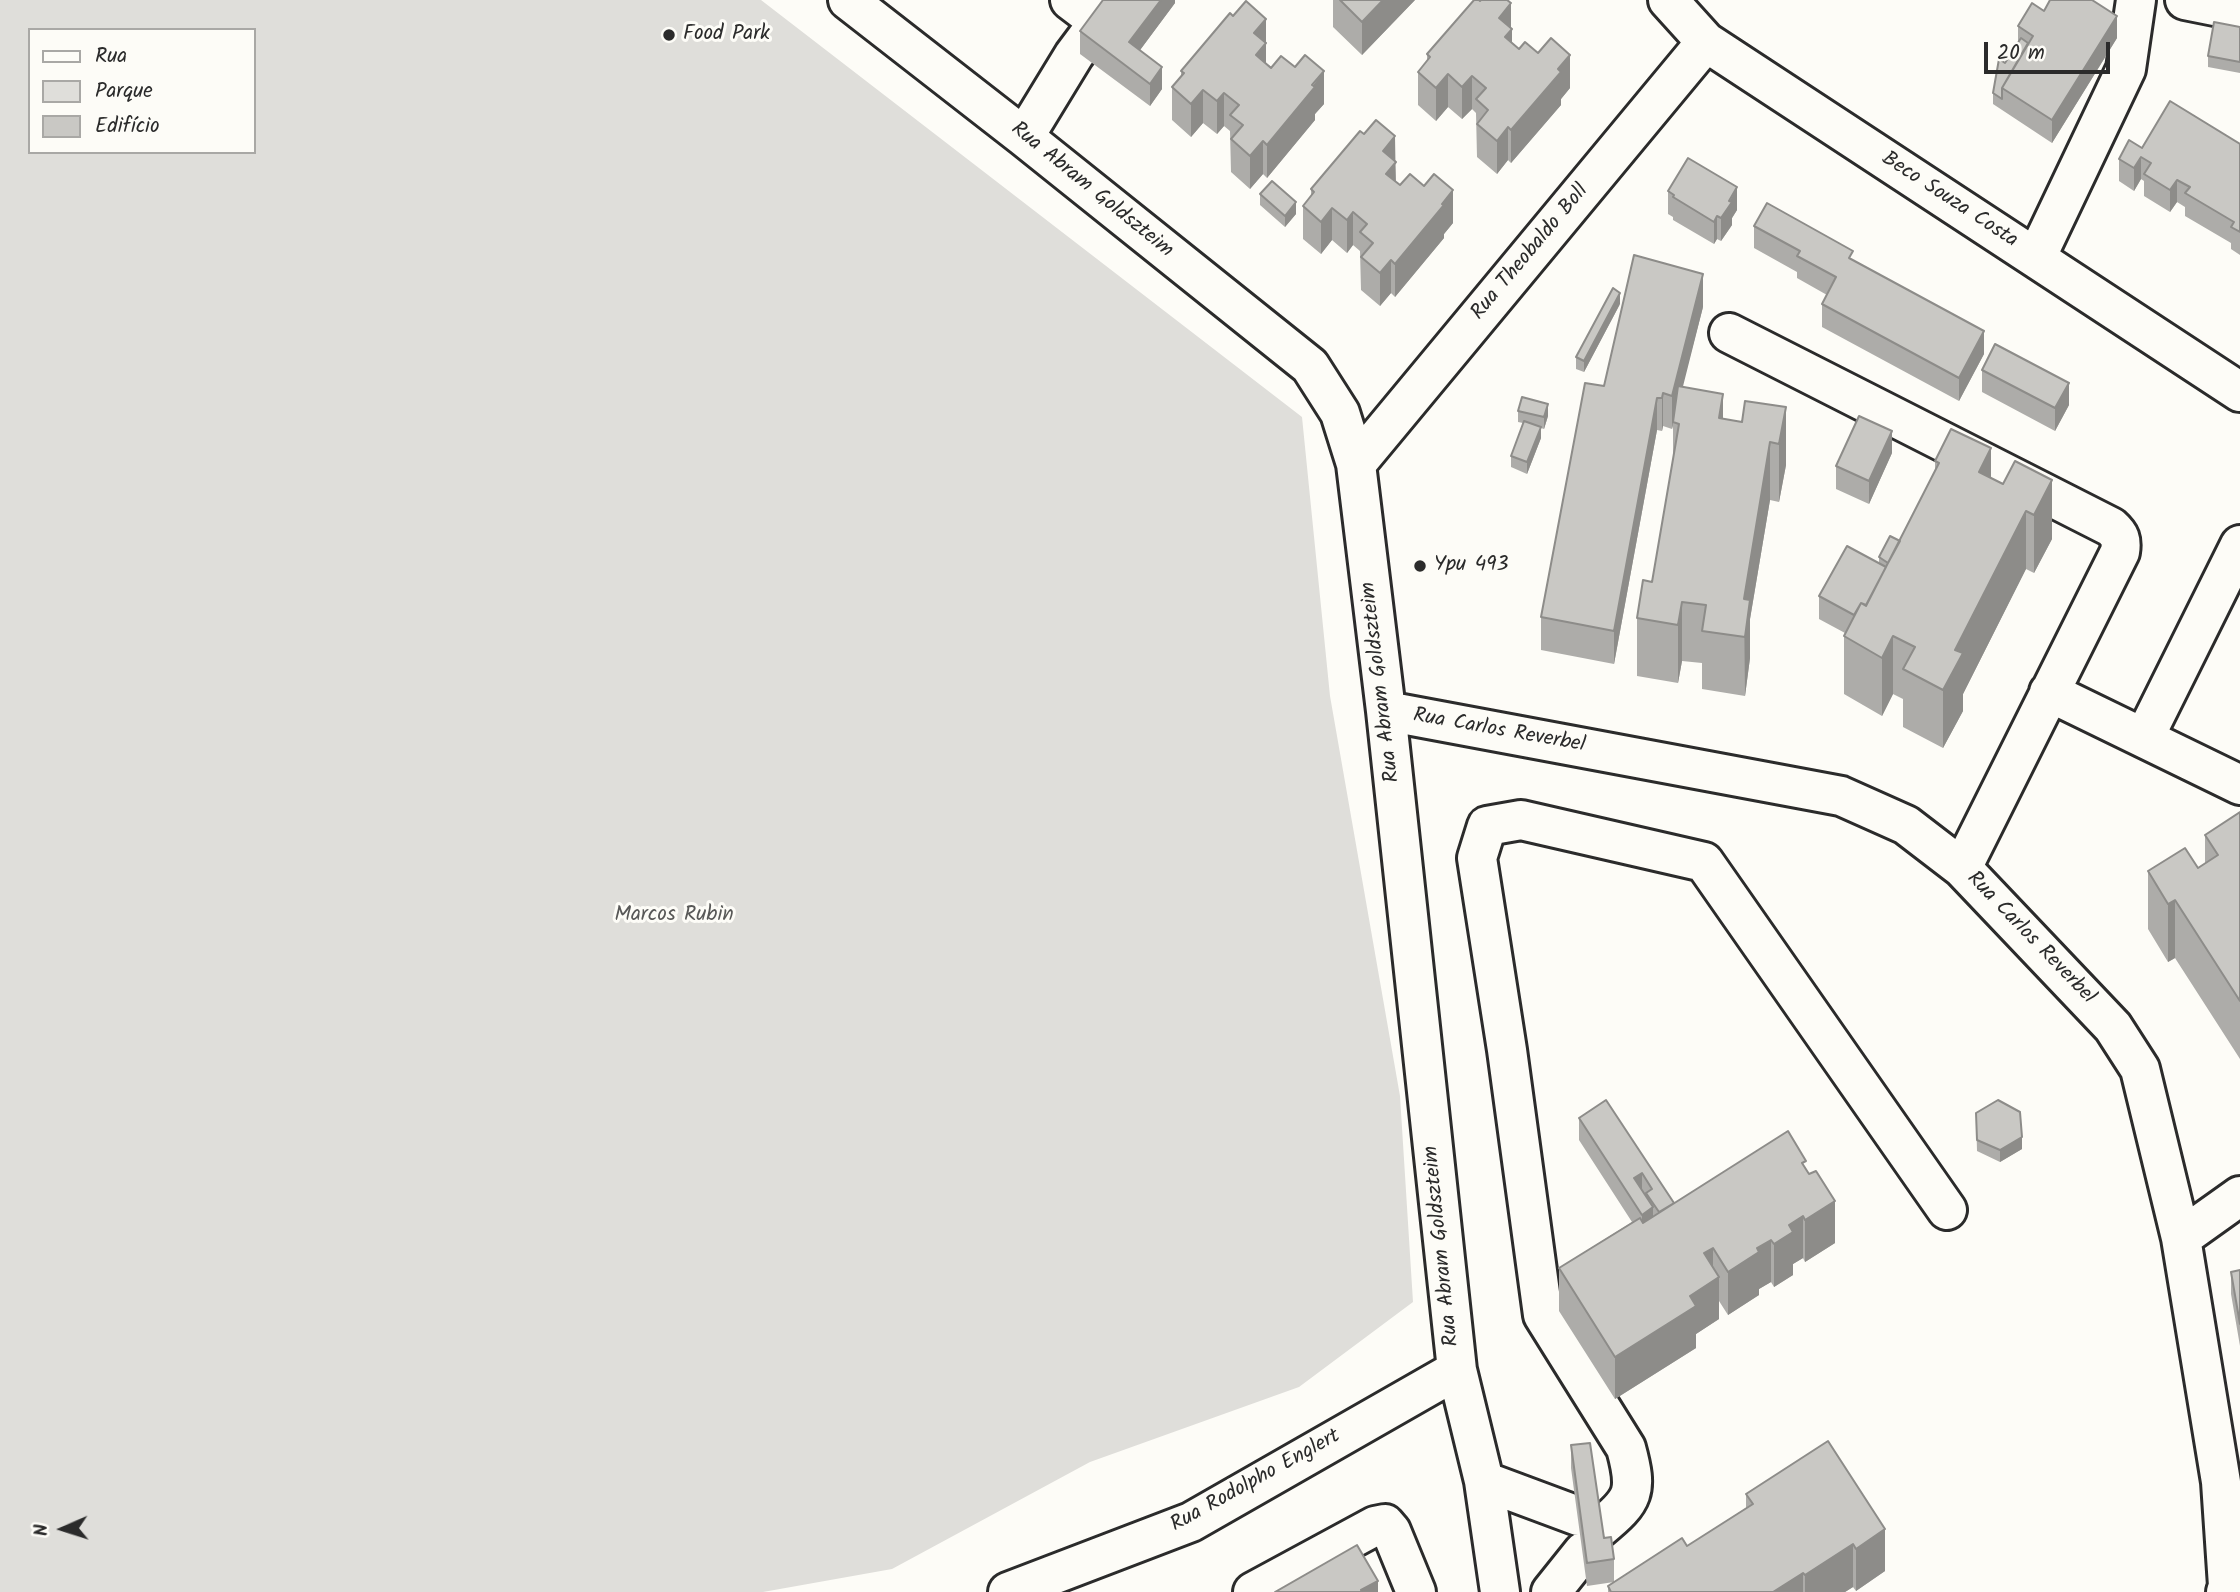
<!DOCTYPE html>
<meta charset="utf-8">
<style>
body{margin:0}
#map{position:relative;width:2240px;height:1592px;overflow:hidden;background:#fdfcf7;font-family:Kalam,sans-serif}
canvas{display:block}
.legend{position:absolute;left:28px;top:28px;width:228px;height:126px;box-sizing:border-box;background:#fdfcf7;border:2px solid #a9a8a5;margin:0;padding:9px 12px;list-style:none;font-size:21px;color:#2b2b2b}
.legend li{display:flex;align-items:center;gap:14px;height:35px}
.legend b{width:35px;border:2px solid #a9a8a5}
.north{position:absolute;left:28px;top:1494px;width:70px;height:70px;-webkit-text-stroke:5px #fdfcf7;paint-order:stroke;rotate:267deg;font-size:19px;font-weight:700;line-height:28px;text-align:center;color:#2b2b2b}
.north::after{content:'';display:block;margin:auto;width:24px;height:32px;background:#2b2b2b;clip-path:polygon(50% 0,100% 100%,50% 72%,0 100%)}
.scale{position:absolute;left:1984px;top:42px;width:126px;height:32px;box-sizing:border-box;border:4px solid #2b2b2b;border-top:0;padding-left:9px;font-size:21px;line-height:24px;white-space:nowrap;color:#2b2b2b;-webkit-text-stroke:5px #fdfcf7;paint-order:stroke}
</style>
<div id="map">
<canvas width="2240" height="1592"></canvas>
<ul class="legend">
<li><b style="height:9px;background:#fdfcf7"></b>Rua</li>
<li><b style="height:19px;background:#dfdeda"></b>Parque</li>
<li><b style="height:19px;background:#c9c8c4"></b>Edifício</li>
</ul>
<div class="north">N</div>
<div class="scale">20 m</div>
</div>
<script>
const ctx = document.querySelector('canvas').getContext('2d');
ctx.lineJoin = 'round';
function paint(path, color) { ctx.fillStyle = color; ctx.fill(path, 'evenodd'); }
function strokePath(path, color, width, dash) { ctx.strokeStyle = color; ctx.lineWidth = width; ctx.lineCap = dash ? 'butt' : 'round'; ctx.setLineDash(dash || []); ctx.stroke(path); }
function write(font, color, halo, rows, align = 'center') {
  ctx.font = font + ' Kalam,sans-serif'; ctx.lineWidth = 6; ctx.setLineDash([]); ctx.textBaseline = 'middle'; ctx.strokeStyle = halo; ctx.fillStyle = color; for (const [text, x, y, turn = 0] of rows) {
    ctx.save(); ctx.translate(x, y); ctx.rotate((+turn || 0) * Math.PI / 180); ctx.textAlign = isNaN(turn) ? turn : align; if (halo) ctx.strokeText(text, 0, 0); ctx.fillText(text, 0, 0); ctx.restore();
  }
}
paint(new Path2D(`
 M0 0H761L1302 417 1330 696 1400 1096 1413 1302 1299 1387 1090 1462 892 1569 763 1592H0ZM30 30H254V152H30Z`), '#dfdeda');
const minor = new Path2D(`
 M848 0 1024 137 1310 366 1340 413 1356 464 1386 711 1457 1370 1484 1481 1500 1592
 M1070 0 1099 22
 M1668 0 1706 42 2240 392
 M2185 0 2240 11
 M1024 137 1074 55 1115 0
 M2036 258 2126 69 2136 0
 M1729 333 2111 527C2120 535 2122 540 2120 552L1962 868
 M1356 464 1706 42
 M2049 692 2240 785
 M1386 711 1841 796 1906 825 1962 868 2113 1027 2140 1069 2181 1238 2221 1482 2228 1586 2226 1592
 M2144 738 2240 545
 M2181 1238 2240 1196
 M1484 1481 1578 1516
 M1600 1528C1634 1500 1638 1492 1626 1448L1543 1315 1507 1050 1477 858 1487 826 1521 820 1704 862 1947 1210
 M1008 1592 1191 1522 1457 1370
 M1253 1592 1375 1526 1385 1524 1391 1531 1416 1592
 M1551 1592 1583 1552`);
strokePath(minor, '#2b2b2b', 44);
strokePath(minor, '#fdfcf7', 38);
paint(new Path2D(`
 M1175 0V3L1140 50 1162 89 1150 106 1080 54V31Z
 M1333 0H1415L1362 55 1333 27Z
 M2044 11 2117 38 2052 143 1993 104V93L2005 63 2018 43V26Z
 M1233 16 1266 19V63L1324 104 1315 114V120L1267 178 1263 174 1250 189 1231 172 1230 131 1224 126 1217 134 1203 123 1191 137 1172 120V87L1181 77V71Z
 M2240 27V73L2208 67V56Z
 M1511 28 1512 43 1570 88 1561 99V105L1511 163 1508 160 1497 174 1477 157 1476 113 1472 109 1462 119 1448 107 1436 121 1418 105V72L1427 61V54Z
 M2240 144V255L2231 249V243L2185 216V207L2177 202 2170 212 2144 196V181L2141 179 2134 191 2119 181V159L2142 148Z
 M1395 162 1396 182 1453 223 1444 234V238L1395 297 1391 293 1380 306 1361 290 1360 251 1353 245 1347 253 1332 240 1321 254 1303 239V206L1311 197V189Z
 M1668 191 1737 210 1732 218V225L1721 241 1717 239 1714 244 1673 220V217L1668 214Z
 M1260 194 1296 214 1285 227 1260 205Z
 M1754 226 1853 260 1984 354 1959 401 1822 327V304L1827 295 1797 278V272L1754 248Z
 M1620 304 1584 372 1576 369V357Z
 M1703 307 1682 387 1723 419 1742 422 1786 407V465L1779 502 1770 500 1750 619V658L1745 696 1702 689V663L1682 661 1678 683 1637 676V618L1652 582 1673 461V426L1672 429 1663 426 1662 431 1657 430 1614 664 1541 650V617L1604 386Z
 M1982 370 2069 405 2055 431 1982 392Z
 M1518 411 1548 416 1544 429 1541 428V438L1527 474 1511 467V456L1523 423 1518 422Z
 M1892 453 1869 504 1836 489V466Z
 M1935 461 1991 478 2003 484 2015 461 2052 539 2034 573 2026 569 1963 694V711L1943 748 1903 727V699L1893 694 1882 716 1844 694V636L1845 633 1819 619V596L1879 563V557L1900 541 1935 472Z
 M2240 812V1059L2175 958 2168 962 2148 929V871L2198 868 2205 863V835Z
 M1606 1100 1674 1203 1806 1170 1835 1243 1805 1262 1803 1258 1793 1264V1275L1774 1287 1771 1282 1759 1289V1295L1728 1315 1719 1301V1319L1696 1334V1348L1615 1399 1559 1311V1268L1632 1222 1579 1140V1118Z
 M1976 1113 2022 1149 2000 1162 1977 1151Z
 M2240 1270V1346L2231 1294V1272Z
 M1828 1441 1885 1571 1856 1591 1853 1587 1845 1592H1608V1586L1687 1546 1746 1508V1494Z
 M1571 1445 1604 1538 1614 1559V1582L1587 1586 1571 1468Z`), '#adaca9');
paint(new Path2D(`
 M1161 0H1175V3L1129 65V42Z
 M1383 0H1415L1362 55V22Z
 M1511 3V30L1512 29V62L1499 18Z
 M2117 16V38L2052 143V120Z
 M1266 19V76L1256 88 1254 33Z
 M1570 55V88L1561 99V105L1511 163V130L1558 69Z
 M1162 67V89L1150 106V84Z
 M1324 71V104L1315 114V120L1267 178V145Z
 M1448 74V107L1436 121V88Z
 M1472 76V109L1462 119V87Z
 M1203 90V123L1191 137V104Z
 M1224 93V126L1217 134V101Z
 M1508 127V160L1497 174V141Z
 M1395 136 1396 195 1386 207 1383 151Z
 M1263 141V174L1250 189V156Z
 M2141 157V179L2134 191V168Z
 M2177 180V202L2170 212V190Z
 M1737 187V210L1732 218V225L1721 241V218Z
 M1453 190V223L1444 234V238L1395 297V264Z
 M1296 202V214L1285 227V216Z
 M1332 208V240L1321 254V222Z
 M1353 212V245L1347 253V220Z
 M1717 216V239L1714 244V222Z
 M1391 260V293L1380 306V273Z
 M1703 274V307L1674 422H1673L1672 429V396Z
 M1620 293V304L1584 372V361Z
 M1984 331V354L1959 401V378Z
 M2069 383V405L2055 431V408Z
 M1663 393V426L1662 431V398Z
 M1723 394V452L1719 418Z
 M1657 398V430L1614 664V631Z
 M1548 404V416L1544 429V417Z
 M1786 407V465L1779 502V444Z
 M1541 427V438L1527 474V462Z
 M1892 431V453L1869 504V481Z
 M1770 442V500L1750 619V658L1745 696 1744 599Z
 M1991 448V507L1979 472Z
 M2052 480V539L2034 573V515Z
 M2026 511V569L1963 694V711L1943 748V690L1955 650Z
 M1682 602V661L1678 683V625Z
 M1893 636V694L1882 716V658Z
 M2175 900V958L2168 962V904Z
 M2022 1137V1149L2000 1162V1150Z
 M1642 1173V1195L1634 1178Z
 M1835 1201V1243L1805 1262V1220Z
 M1653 1207V1230L1642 1237V1215Z
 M1803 1216V1258L1793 1264V1275L1774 1287V1244L1789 1225Z
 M1771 1240V1282L1759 1289V1295L1728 1315V1272L1757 1248Z
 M1713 1248V1281L1719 1277V1319L1696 1334V1348L1615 1399V1357L1690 1296 1704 1253Z
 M1885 1529V1571L1856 1591V1549Z
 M1853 1544V1587L1845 1592H1805V1575Z
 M1803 1573V1592H1773Z
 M1378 1581V1592H1361V1590Z`), '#8d8c89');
const building = new Path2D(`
 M1103 0H1161L1129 42 1162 67 1150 84 1080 31Z
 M1340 0H1383L1362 22Z
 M1474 0H1479L1480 1 1481 0H1507L1511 3 1499 18 1512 29 1505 37 1519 49 1525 42 1538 53 1551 38 1570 55 1558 69 1561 72 1511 130 1508 127 1497 141 1477 124 1488 110 1476 99 1486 88 1472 76 1462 87 1448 74 1436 88 1418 72 1430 57 1427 54Z
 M2050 0H2092L2117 16 2052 120 2002 88 2033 36 2018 26 2032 3 2044 11Z
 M1246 1 1266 19 1254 33 1266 43 1256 55 1271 68 1281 56 1295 67 1305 55 1324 71 1312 85 1315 87 1267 145 1263 141 1250 156 1231 139 1243 125 1230 115 1239 105 1224 93 1217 101 1203 90 1191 104 1172 87 1184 73 1181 71 1230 13 1233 16Z
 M2214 22 2240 27V62L2208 56Z
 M2021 38 2028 43 2002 88V99L1993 93 1999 59 2005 63Z
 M2170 101 2240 144V232L2231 227 2234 222 2185 193 2190 187 2177 180 2170 190 2144 174 2151 163 2141 157 2134 168 2119 159 2129 140 2142 148Z
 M1376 120 1395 136 1383 151 1396 162 1386 174 1400 185 1410 174 1424 186 1434 174 1453 190 1442 204 1444 205 1395 264 1391 260 1380 273 1361 257 1373 243 1360 232 1367 224 1353 212 1347 220 1332 208 1321 222 1303 206 1314 192 1311 189 1360 131 1364 134Z
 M1688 158 1737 187 1729 201 1732 202 1721 218 1717 216 1714 222 1673 197 1674 195 1668 191Z
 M1272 181 1296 202 1285 216 1260 194Z
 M1767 203 1853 251 1849 258 1984 331 1959 378 1822 304 1836 277 1797 256 1800 251 1754 226Z
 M1634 255 1703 274 1672 396 1663 393 1662 398H1657L1614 631 1541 617 1585 383 1604 386Z
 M1613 288 1620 293 1584 361 1576 357Z
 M1995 344 2069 383 2055 408 1982 370Z
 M1678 386 1723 394 1719 418 1742 422 1745 401 1786 407 1779 444 1770 442 1744 599 1750 600 1745 637 1702 631 1706 605 1682 602 1678 625 1637 618 1643 580 1652 582 1679 424 1673 422Z
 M1522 397 1548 404 1544 417 1518 411Z
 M1859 416 1892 431 1869 481 1836 466Z
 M1524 421 1541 427 1527 462 1511 456Z
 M1951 429 1991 448 1979 472 2003 484 2015 461 2052 480 2034 515 2026 511 1955 650 1963 653 1943 690 1903 669 1915 647 1893 636 1882 658 1844 636 1861 603 1866 606 1939 463 1935 461Z
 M1890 536 1900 541 1888 563 1879 557Z
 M1847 546 1886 567 1866 605 1861 603 1854 615 1819 596Z
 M2240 812V1001L2175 900 2168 904 2148 871 2185 848 2198 868 2218 855 2205 835Z
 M1606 1100 1674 1203 1659 1212 1646 1193 1652 1189 1642 1173 1634 1178 1653 1207 1642 1215 1579 1118Z
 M1998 1100 2020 1112 2022 1137 2000 1150 1977 1140 1976 1113Z
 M1788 1131 1806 1161 1802 1163 1809 1174 1816 1171 1835 1201 1805 1220 1803 1216 1789 1225 1793 1232 1774 1244 1771 1240 1757 1248 1759 1252 1728 1272 1713 1248 1704 1253 1719 1277 1690 1296 1696 1306 1615 1357 1559 1268 1640 1218 1643 1223Z
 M2240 1270V1324L2231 1272Z
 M1828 1441 1885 1529 1856 1549 1853 1544 1805 1575 1803 1573 1773 1592H1611L1608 1586 1682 1538 1687 1546 1753 1504 1746 1494Z
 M1590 1443 1604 1538 1611 1537 1614 1559 1587 1563 1571 1445Z
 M1357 1545 1378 1581 1361 1590 1362 1592H1275Z`);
paint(building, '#c9c8c4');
strokePath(building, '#8d8c89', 2);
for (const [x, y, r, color] of [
 [669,35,7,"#2b2b2b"],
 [1420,566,7,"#2b2b2b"]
]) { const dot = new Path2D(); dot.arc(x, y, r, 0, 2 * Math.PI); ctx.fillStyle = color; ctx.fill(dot); strokePath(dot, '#fdfcf7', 2.5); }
write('21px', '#2b2b2b', '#fdfcf7', [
 ["Food Park",683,35],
 ["Ypu 493",1434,566]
], 'left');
write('21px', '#2b2b2b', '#fdfcf7', [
 ["Rua Abram Goldszteim",1091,191,39],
 ["Beco Souza Costa",1949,201,33],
 ["Rua Theobaldo Boll",1531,253,-50],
 ["Rua Abram Goldszteim",1382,682,-97],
 ["Rua Carlos Reverbel",1499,732,10],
 ["Rua Carlos Reverbel",2030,939,46],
 ["Rua Abram Goldszteim",1443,1246,-96],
 ["Rua Rodolpho Englert",1256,1482,-29]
]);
write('21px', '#585857', '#fdfcf7', [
 ["Marcos Rubin",674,916]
]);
</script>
